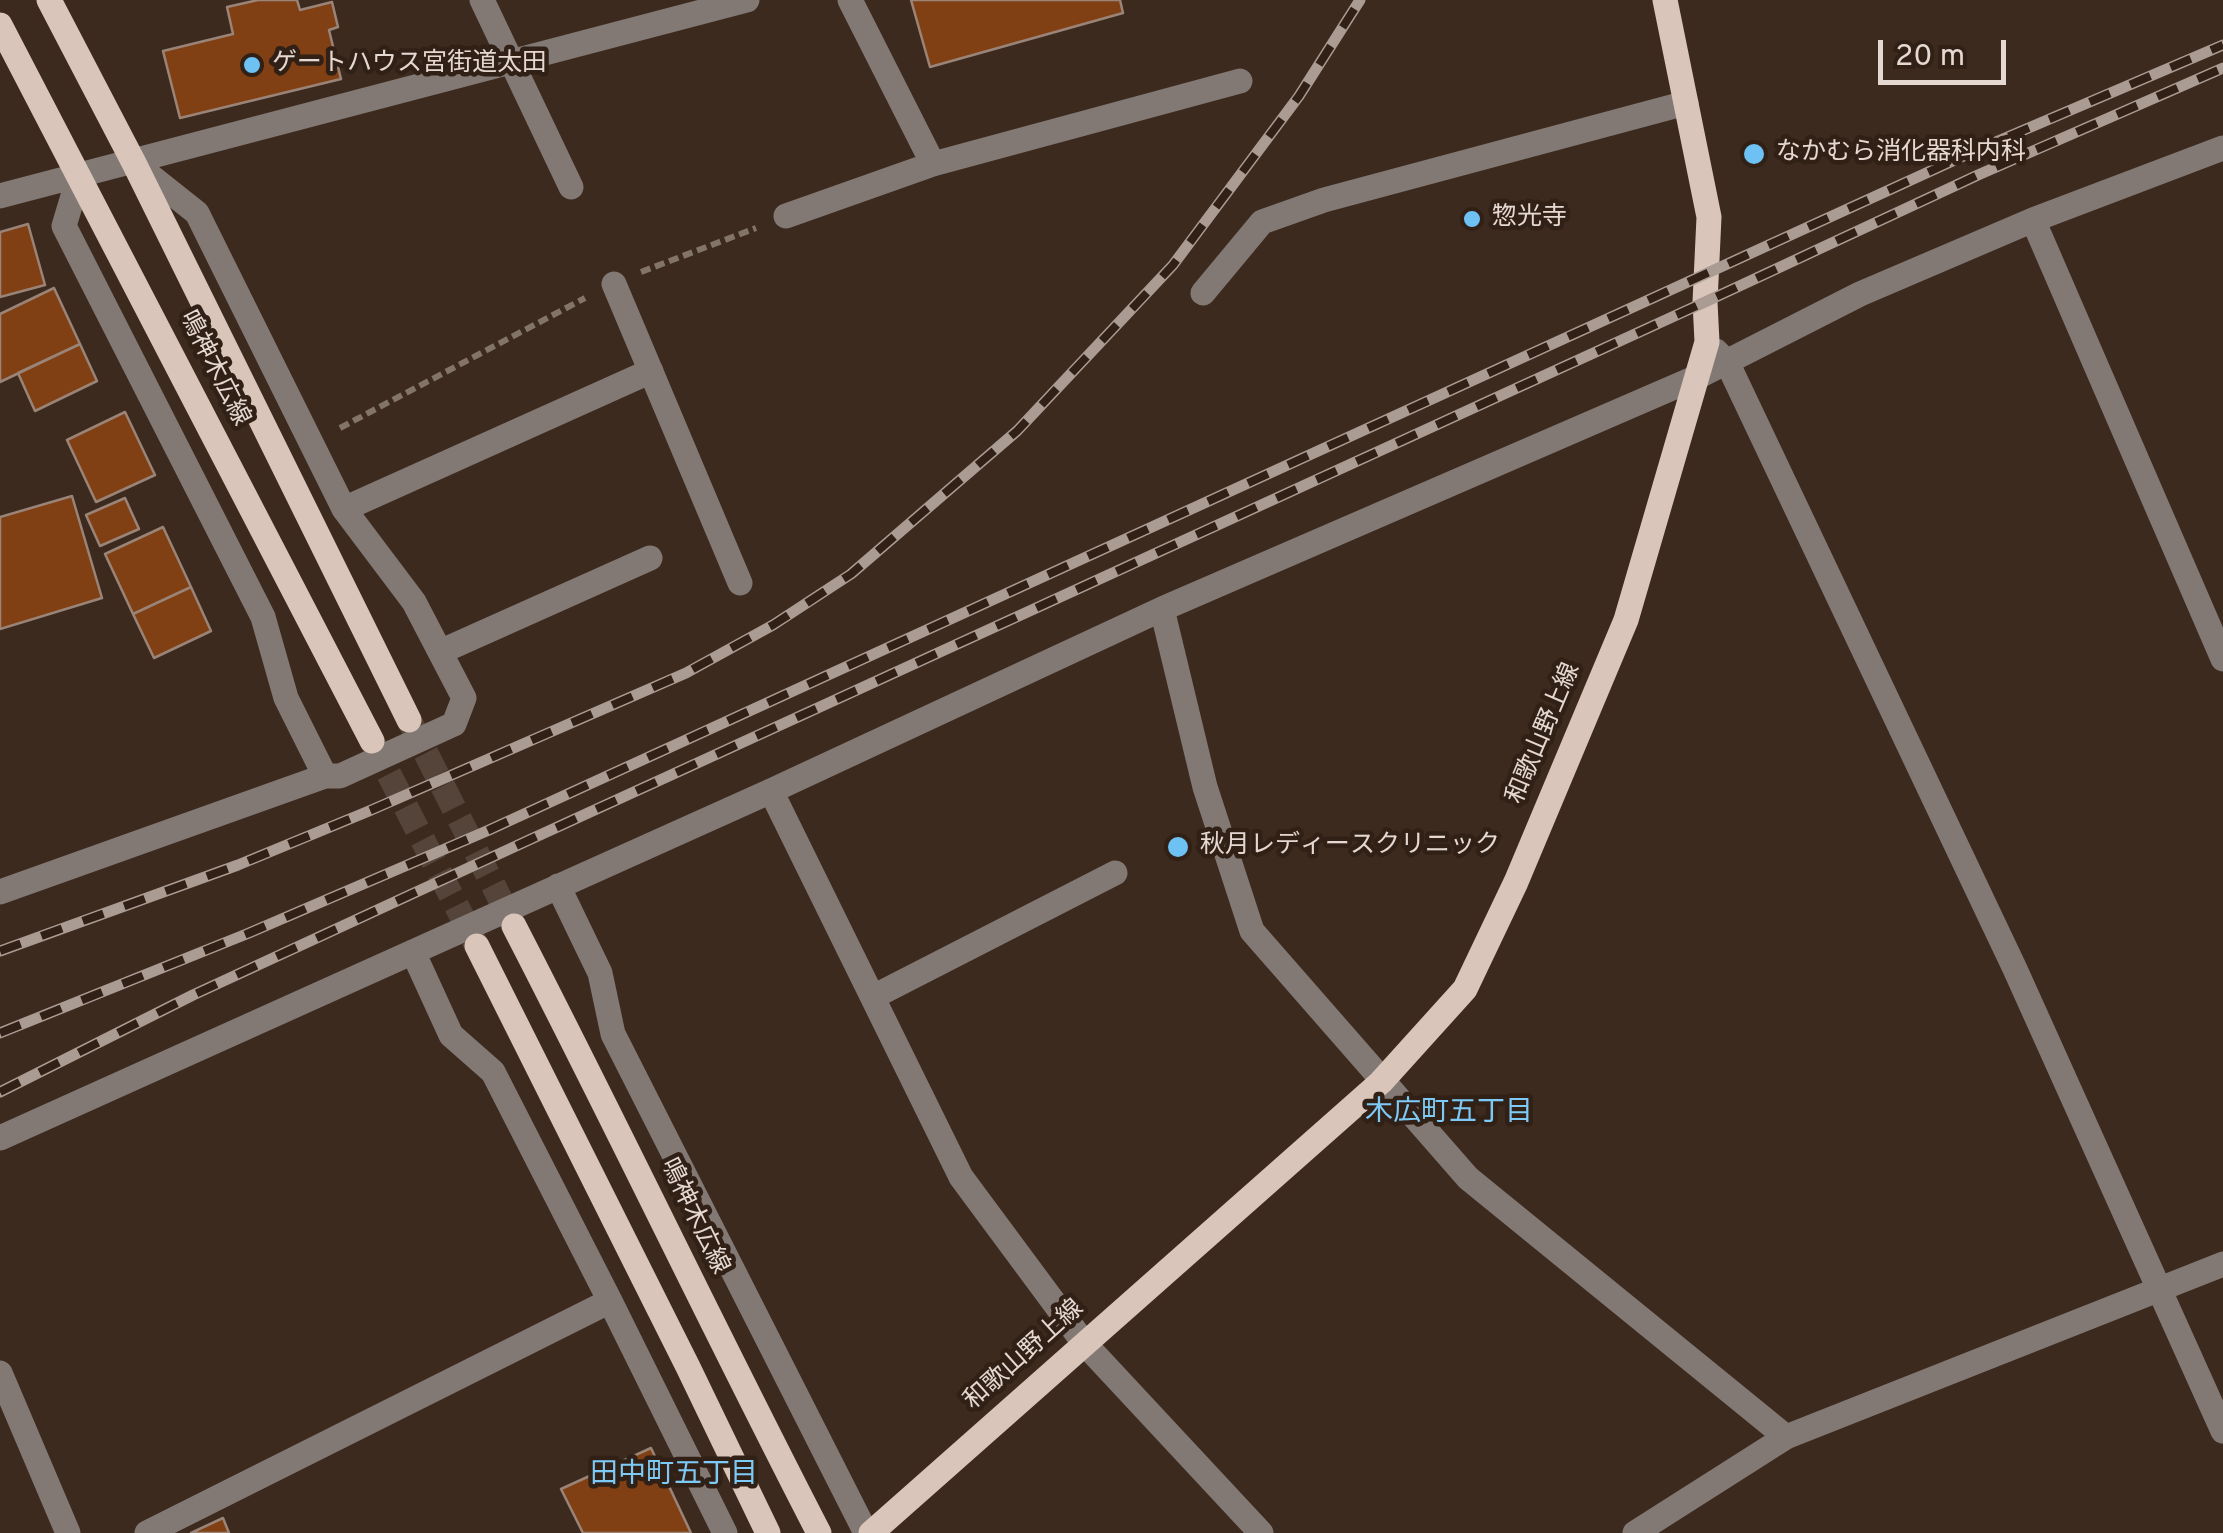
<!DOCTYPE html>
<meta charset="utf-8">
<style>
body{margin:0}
#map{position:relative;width:2223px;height:1533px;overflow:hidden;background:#3c2a1f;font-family:Overpass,sans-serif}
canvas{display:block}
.scale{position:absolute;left:1878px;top:40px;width:128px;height:45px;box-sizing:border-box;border:5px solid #e4d8d1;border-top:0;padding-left:12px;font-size:30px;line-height:35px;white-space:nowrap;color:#e4d8d1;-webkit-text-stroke:8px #312016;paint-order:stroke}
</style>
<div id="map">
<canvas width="2223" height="1533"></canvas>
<div class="scale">20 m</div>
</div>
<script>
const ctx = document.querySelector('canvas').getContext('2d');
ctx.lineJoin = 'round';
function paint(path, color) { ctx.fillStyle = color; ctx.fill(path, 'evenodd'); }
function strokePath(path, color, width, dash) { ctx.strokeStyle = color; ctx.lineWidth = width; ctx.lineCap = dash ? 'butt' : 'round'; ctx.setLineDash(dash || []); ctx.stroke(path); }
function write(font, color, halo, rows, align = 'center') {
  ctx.font = font + ' Overpass,"Noto Sans JP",sans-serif'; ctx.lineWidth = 9; ctx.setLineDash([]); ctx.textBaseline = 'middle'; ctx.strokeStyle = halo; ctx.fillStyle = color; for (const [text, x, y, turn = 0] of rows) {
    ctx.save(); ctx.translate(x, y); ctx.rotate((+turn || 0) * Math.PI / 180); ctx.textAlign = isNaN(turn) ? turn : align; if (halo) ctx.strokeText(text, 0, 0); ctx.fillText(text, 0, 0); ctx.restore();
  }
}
const building = new Path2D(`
 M258 0H297L300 10 332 2 338 27 329 30 341 79 180 118 163 51 233 34 227 7Z
 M911 0H1120L1123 13 930 67Z
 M28 224 45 285 0 297V232Z
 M54 288 80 344 0 382V314Z
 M80 344 97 381 35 411 18 373Z
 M125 412 155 475 96 502 67 440Z
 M72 496 102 598 0 629V517Z
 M125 498 139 529 100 546 86 515Z
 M163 527 191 587 133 614 105 554Z
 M191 587 211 631 154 658 133 614Z
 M651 1448 691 1533H583L561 1489Z
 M223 1518 229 1533H191Z`);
paint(building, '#804014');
strokePath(building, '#9a8478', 2.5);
strokePath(new Path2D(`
 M409 720 514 926
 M372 741 477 946`), '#55443a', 25, [25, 12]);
strokePath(new Path2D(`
 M641 272 756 228
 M340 428 585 298`), '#83746a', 6, [10, 5]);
strokePath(new Path2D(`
 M482 0 571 187
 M850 0 933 164
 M79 176 64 226 263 617 286 698 325 776
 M0 196 747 0
 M786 216 933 164 1240 81
 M2033 220 2223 148
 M614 284 740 583
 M1203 293 1262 222 1324 200 1686 103
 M1716 351 1727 362 2015 969 2223 1431
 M344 509 651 371
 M440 652 650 558
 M771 791 961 1177 1084 1343 1261 1533
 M558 886 600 973 613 1034 866 1533
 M0 892 325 776H340L454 724 464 698 414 602 344 509 197 213 134 163
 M413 952 771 791 1162 609
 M873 997 1115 873
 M0 1138 413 952 451 1035 493 1072 610 1301 725 1533
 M0 1373 68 1533
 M1786 1437 1468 1178 1252 931 1205 787 1162 609 1695 378 1860 294 2033 220 2223 659
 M147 1533 610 1301
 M1635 1533 1786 1437 2223 1264`), '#837974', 25);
strokePath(new Path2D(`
 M49 0 134 163 409 720
 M0 25 372 741
 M514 926C618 1127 715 1332 819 1533
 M477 946 688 1367 768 1533
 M871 1533 1381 1082 1465 989 1516 882 1626 620 1707 342 1705 302 1709 217 1665 0`), '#d9c5b9', 25);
const rail = new Path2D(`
 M0 951 238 865 369 811 686 673 773 625 851 574 1017 431 1173 265 1299 96 1360 0
 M0 1033 249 933 489 830 1970 153 2223 45
 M0 1092 193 995 529 840 1705 302 1978 175 2223 68`);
strokePath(rail, '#aa9b93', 11);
strokePath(rail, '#312016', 8, [22]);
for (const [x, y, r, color] of [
 [252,65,10,"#6dc2f3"],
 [1754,154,12,"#6dc2f3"],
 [1472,219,10,"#6dc2f3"],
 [1178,847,12,"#6dc2f3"]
]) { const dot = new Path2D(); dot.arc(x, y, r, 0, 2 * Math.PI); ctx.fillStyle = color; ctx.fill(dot); strokePath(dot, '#312016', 4); }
write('25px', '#e4d8d1', '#312016', [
 ["ゲートハウス宮街道太田",272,65],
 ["なかむら消化器科内科",1776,154],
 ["惣光寺",1492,219],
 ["秋月レディースクリニック",1200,847]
], 'left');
write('25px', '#e4d8d1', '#312016', [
 ["鳴神木広線",213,369,63],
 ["和歌山野上線",1545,734,-67],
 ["鳴神木広線",693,1217,64],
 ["和歌山野上線",1025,1356,-42]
]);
write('28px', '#7dcaf7', '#312016', [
 ["木広町五丁目",1449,1114],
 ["田中町五丁目",674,1476]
]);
</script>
